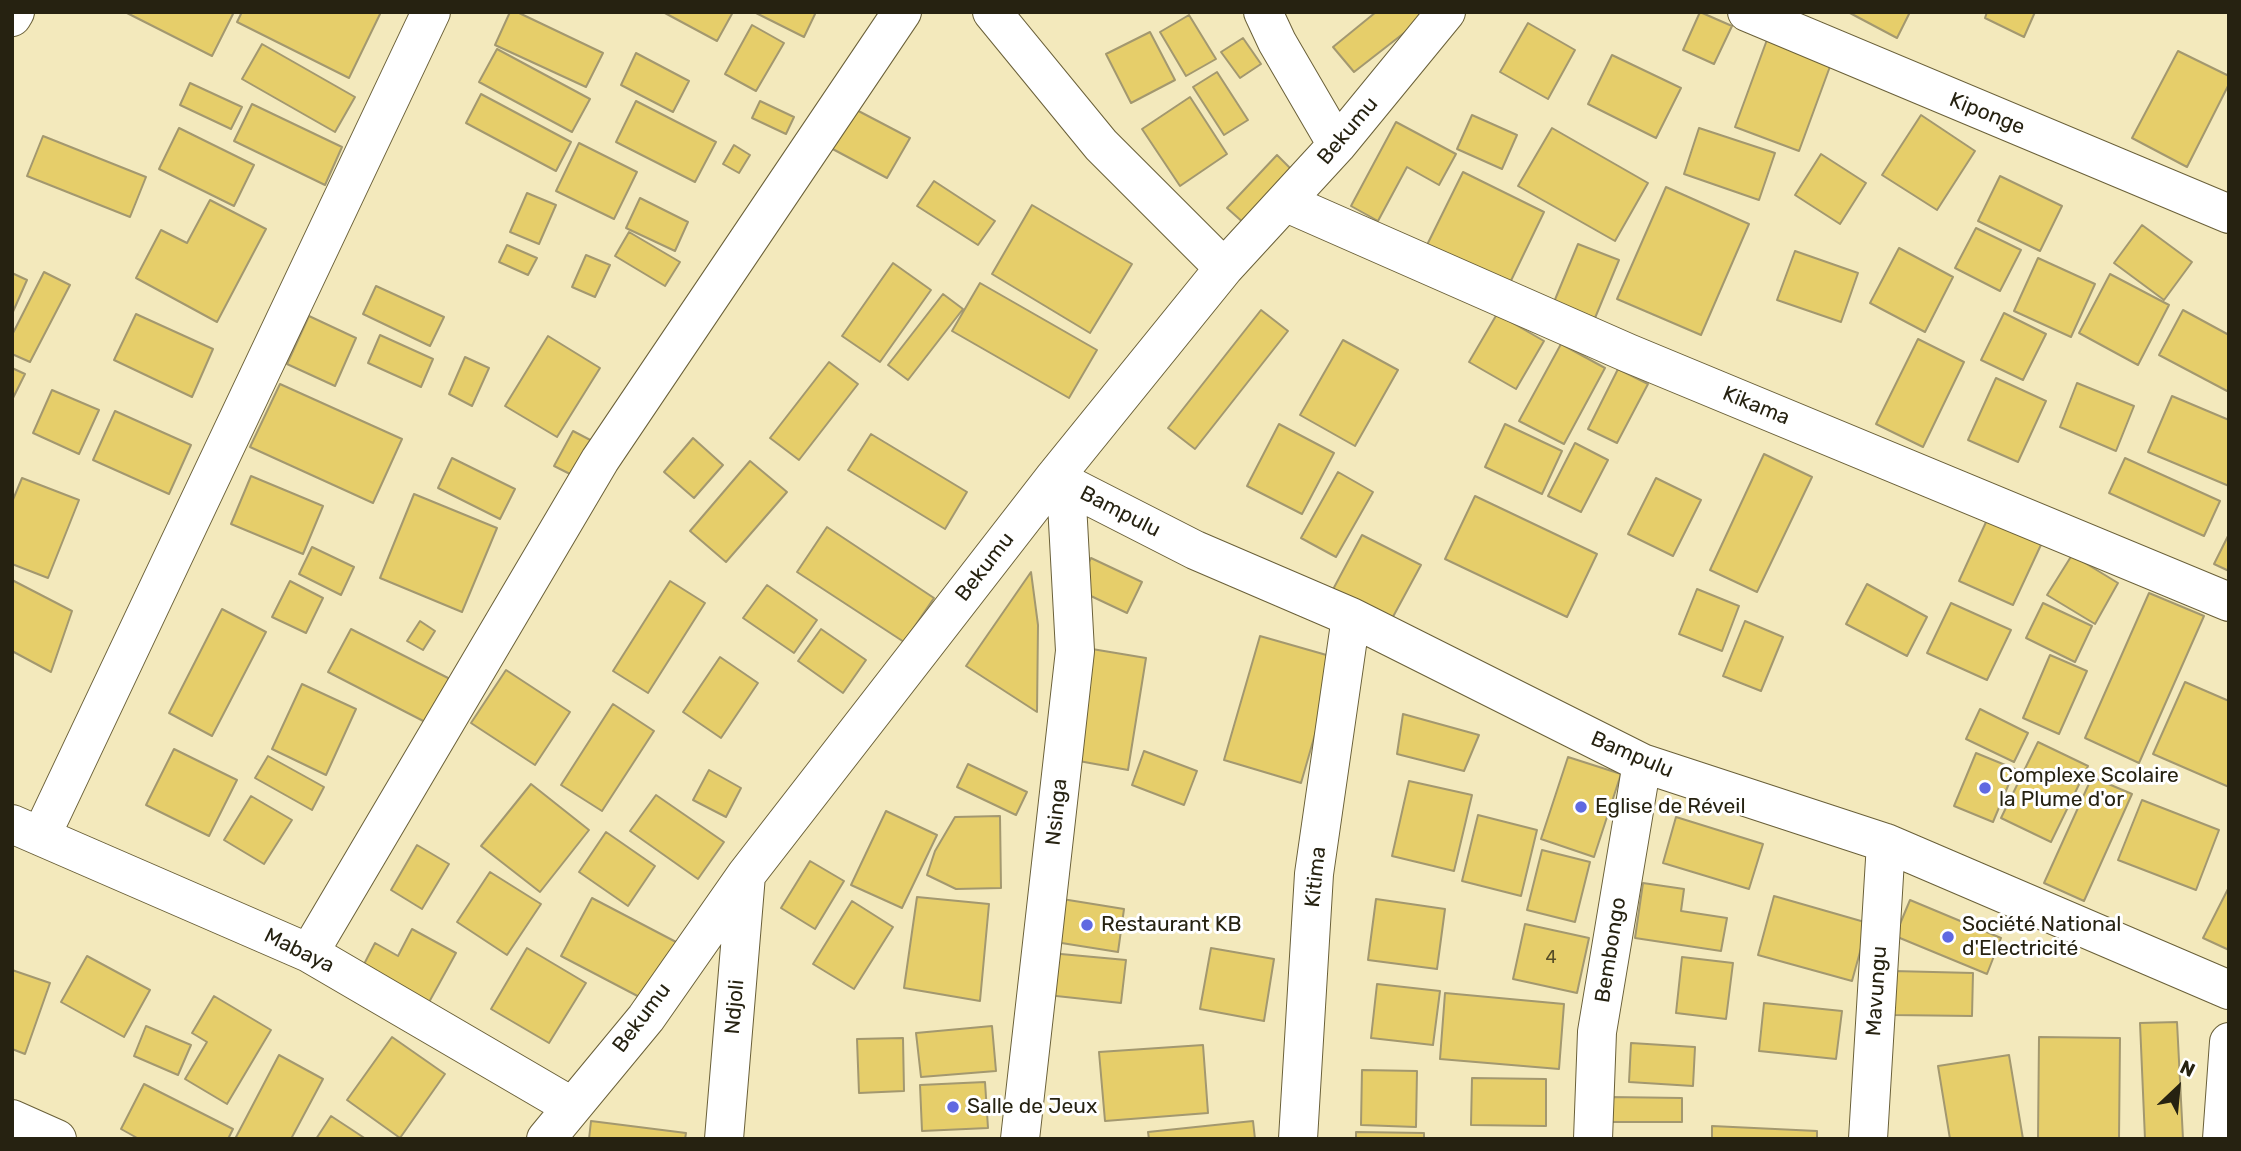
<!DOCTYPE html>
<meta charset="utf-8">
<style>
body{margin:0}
#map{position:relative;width:2241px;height:1151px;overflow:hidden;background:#f3e9bc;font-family:Rubik,sans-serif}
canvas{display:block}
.frame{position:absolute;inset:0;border:14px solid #262211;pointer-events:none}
.north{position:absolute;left:2143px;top:1053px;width:70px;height:70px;-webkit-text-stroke:5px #fff;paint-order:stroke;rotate:26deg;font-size:19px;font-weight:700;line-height:28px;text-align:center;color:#262211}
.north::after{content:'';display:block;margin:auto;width:24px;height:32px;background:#262211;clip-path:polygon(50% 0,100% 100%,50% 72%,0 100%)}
</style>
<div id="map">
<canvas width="2241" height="1151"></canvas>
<div class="frame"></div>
<div class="north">N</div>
</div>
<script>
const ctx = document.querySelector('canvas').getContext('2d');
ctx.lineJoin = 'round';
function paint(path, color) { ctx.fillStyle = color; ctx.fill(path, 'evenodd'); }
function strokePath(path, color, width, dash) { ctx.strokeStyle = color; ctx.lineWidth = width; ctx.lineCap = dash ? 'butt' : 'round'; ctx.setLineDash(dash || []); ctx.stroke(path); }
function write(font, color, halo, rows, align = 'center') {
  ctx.font = font + ' Rubik,sans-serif'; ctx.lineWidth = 6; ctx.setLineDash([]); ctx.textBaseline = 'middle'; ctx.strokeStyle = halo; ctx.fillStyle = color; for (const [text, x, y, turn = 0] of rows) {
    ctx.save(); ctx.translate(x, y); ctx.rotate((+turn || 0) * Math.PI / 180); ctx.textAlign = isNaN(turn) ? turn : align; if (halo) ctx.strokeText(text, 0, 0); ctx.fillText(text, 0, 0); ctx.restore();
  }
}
const building = new Path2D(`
 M125 12H231L233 14 212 56Z
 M242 12H381L349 78 237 22Z
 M510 12H517L603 53 586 87 495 45Z
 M663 12H733L717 41Z
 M754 12H816L804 37Z
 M1376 12H1431L1354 72 1333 47Z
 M1700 12 1732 26 1714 64 1683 50Z
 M1848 12H1910L1897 38Z
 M1987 12H2035L2024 37 1985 18Z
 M1189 15 1216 59 1186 76 1160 32Z
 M1528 23 1575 50 1548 99 1500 72Z
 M752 25 784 43 756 91 725 74Z
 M1150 32 1175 80 1131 103 1106 54Z
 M1768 37 1832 61 1799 151 1735 127Z
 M1243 38 1261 64 1240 78 1221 52Z
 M262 44 355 97 335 132 242 79Z
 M497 49 590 99 572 132 479 82Z
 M2178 51 2229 76V84L2187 167 2132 138Z
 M636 53 689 81 673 112 621 85Z
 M1612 55 1681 88 1656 138 1588 104Z
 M1217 72 1248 120 1224 135 1193 87Z
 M190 83 242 107 231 129 180 105Z
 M481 94 571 142 556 171 466 123Z
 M1190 97 1227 154 1180 186 1142 129Z
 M636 101 716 142 695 182 616 142Z
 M760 101 794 117 786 134 752 118Z
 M252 104 342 147 325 185 234 141Z
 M849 106 910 138 887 178 827 146Z
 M1472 115 1517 135 1502 169 1457 149Z
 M1921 115 1975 151 1937 210 1882 175Z
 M1396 122 1456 154 1439 185 1407 167 1378 221 1351 206Z
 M179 128 254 165 234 206 159 169Z
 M1552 128 1648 183 1615 241 1518 186Z
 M1699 128 1775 153 1759 200 1684 174Z
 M43 136 146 177 130 217 27 176Z
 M579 143 637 172 614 219 556 191Z
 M734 145 750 155 739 173 723 164Z
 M1821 154 1866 183 1840 224 1795 195Z
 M1277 155 1294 172 1246 225 1227 208Z
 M1463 172 1544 212 1507 289 1425 249Z
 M2000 176 2062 206 2040 251 1978 221Z
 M934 181 995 221 978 245 917 206Z
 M1666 187 1749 224 1701 335 1617 299Z
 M527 193 556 205 539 244 510 232Z
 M640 198 688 222 675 251 626 228Z
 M210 200 266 229 217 322 136 278 161 230 187 243Z
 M1032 205 1132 264 1090 333 992 274Z
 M2142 225 2192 262 2164 300 2114 263Z
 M1976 228 2021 250 2000 291 1955 268Z
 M629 232 680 262 665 286 615 256Z
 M1578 244 1619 260 1595 318 1554 302Z
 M507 245 537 258 528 275 499 262Z
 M1899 248 1953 277 1925 332 1870 303Z
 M1795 251 1858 273 1841 322 1777 300Z
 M586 255 610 265 595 297 572 287Z
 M2038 258 2095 284 2071 337 2014 311Z
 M893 263 931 290 880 362 842 336Z
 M44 272 70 285 30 362 12 354V335Z
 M12 273 27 280 12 314Z
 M2110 274 2169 305 2138 365 2079 333Z
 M980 283 1097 350 1069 398 952 331Z
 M376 286 444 317 430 346 363 314Z
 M943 294 963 309 908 380 888 365Z
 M1261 310 1288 331 1195 449 1168 428Z
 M2183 310 2229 335V392L2159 355Z
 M2004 313 2046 334 2023 380 1981 360Z
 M136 314 213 349 192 397 114 360Z
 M1497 314 1544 341 1516 389 1469 362Z
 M309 316 356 338 335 386 287 364Z
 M380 335 433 359 421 387 368 363Z
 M548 336 600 368 557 437 505 406Z
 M1918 339 1964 362 1923 447 1876 424Z
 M1343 340 1398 370 1355 446 1300 415Z
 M1561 344 1605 368 1564 444 1519 421Z
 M465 357 489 368 472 406 449 394Z
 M829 362 858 384 799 460 770 438Z
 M12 368 25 374 12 400Z
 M1618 369 1648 384 1617 443 1588 429Z
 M1996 378 2046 401 2018 462 1968 440Z
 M2077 383 2134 406 2116 451 2060 427Z
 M280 384 402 439 373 503 250 447Z
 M52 390 99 410 79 454 33 433Z
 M2172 396 2229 420V486L2148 452Z
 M115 411 191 445 169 494 93 460Z
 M1279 424 1334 453 1302 514 1247 486Z
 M1505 424 1562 451 1542 494 1485 467Z
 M573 431 598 444 580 479 554 466Z
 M871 434 967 492 945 529 848 470Z
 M693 438 723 465 694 498 664 472Z
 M1575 443 1608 460 1581 512 1548 496Z
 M1764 454 1812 477 1757 592 1710 570Z
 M452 458 515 489 500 519 438 488Z
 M2125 458 2220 501 2204 536 2109 493Z
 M750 461 787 492 726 562 690 531Z
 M1338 472 1373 492 1336 557 1301 538Z
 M251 476 323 506 303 554 231 524Z
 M22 478 79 500 48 578 12 564V502Z
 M1656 478 1701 500 1673 556 1628 534Z
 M414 494 497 528 462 612 380 578Z
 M1475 496 1597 554 1567 617 1445 559Z
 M1992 509 2046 534 2013 605 1959 581Z
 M827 527 934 598 904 642 797 572Z
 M2229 534V571L2214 564Z
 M1362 535 1421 565 1388 626 1330 595Z
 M312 547 354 567 341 595 299 574Z
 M2072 555 2118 583 2095 624 2047 595Z
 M1091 558 1142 582 1127 613 1076 589Z
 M1031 572 1038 625 1037 712 966 666Z
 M12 580 72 611 51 672 12 651Z
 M290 581 323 598 306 633 272 617Z
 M670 581 705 603 648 693 613 671Z
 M1867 584 1927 617 1907 656 1846 624Z
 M767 585 817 620 794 653 743 618Z
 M1697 589 1739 606 1722 651 1679 634Z
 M2149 593 2204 616 2139 763 2085 738Z
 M1951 603 2011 630 1987 680 1927 653Z
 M2043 603 2092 626 2075 662 2026 638Z
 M222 609 266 632 212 736 169 713Z
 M420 621 435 631 423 650 407 641Z
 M1745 621 1783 637 1761 691 1723 676Z
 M351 629 456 682 433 726 328 672Z
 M821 629 866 660 843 693 798 661Z
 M1260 636 1337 658 1301 783 1224 760Z
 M1086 648 1146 658 1128 770 1068 759Z
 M2050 655 2087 671 2059 734 2023 718Z
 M720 657 758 683 721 738 683 712Z
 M506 670 570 712 535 765 471 723Z
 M2185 682 2229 701V787L2153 754Z
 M302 684 356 709 326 775 272 749Z
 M613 704 654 731 602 811 561 785Z
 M1980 709 2028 733 2014 762 1966 739Z
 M1403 714 1479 735 1464 771 1397 754Z
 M2038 742 2088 766 2051 842 2001 818Z
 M174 749 237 780 209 836 146 805Z
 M1144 751 1197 771 1184 805 1132 785Z
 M1976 753 2015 769 1993 822 1954 806Z
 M268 756 324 787 312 810 255 778Z
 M1568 757 1621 774 1594 857 1541 839Z
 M968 764 1027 792 1016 815 957 787Z
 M709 770 741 788 726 817 693 800Z
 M2092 777 2132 794 2084 901 2044 883Z
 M1409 781 1472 795 1454 871 1392 856Z
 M531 784 589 830 540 892 481 846Z
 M656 795 724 842 698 879 630 831Z
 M251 796 292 820 264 864 224 840Z
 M2142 800 2219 830 2196 890 2118 860Z
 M886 811 937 835 902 908 851 885Z
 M1478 815 1537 830 1521 896 1462 881Z
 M1000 816 1001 888 956 889 927 875 935 851 955 817Z
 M1676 817 1763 844 1749 889 1663 863Z
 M606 832 655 866 628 906 579 872Z
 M417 845 449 864 422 909 391 890Z
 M1542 850 1590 862 1575 922 1527 910Z
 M810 861 844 881 815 929 781 908Z
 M490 872 541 904 507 955 457 922Z
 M1643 883 1684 889 1681 911 1727 918 1721 951 1635 938Z
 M2229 887V950L2203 938Z
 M1774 896 1868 923 1852 981 1758 955Z
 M917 897 989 904 980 1001 904 988Z
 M592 898 678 943 649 1002 561 956Z
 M1056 898 1124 909 1118 952 1049 941Z
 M1376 899 1445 909 1437 969 1368 960Z
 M1910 900 2001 938 1987 974 1895 936Z
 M852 901 893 927 854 989 813 964Z
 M1525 924 1589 938 1577 993 1513 979Z
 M412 929 456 953 428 1004 362 968 375 943 398 956Z
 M527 948 586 983 549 1043 491 1009Z
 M1211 948 1274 959 1264 1021 1200 1009Z
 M1050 953 1126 960 1121 1003 1047 995Z
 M87 956 150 990 124 1037 61 1002Z
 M1682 957 1733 963 1726 1019 1676 1013Z
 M12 970 50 983 25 1054 12 1049Z
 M1893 971 1973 973 1972 1016 1892 1015Z
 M1377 984 1440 991 1433 1045 1371 1038Z
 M1445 993 1564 1004 1559 1069 1440 1059Z
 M214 996 271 1030 227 1104 185 1079 207 1042 192 1033Z
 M1764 1003 1842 1011 1836 1059 1759 1051Z
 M2177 1022 2183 1139H2145L2140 1023Z
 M146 1026 191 1045 178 1075 134 1056Z
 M992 1026 996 1071 921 1077 916 1033Z
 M392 1037 445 1074 400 1138 347 1100Z
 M2039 1037 2120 1038 2119 1139H2038Z
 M903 1038 904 1091 859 1093 857 1039Z
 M1631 1043 1695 1047 1693 1086 1629 1082Z
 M1203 1045 1208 1113 1105 1121 1099 1052Z
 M279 1055 323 1079 291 1139H235Z
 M2009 1055 2023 1139H1950L1938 1066Z
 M1362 1070 1417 1071 1416 1127 1361 1125Z
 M1472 1078 1546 1079V1126L1471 1125Z
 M985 1082 988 1128 922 1131 920 1085Z
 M144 1084 233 1129 228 1139H139L121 1129Z
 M1609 1097 1682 1098V1122H1609Z
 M331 1116 366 1139H316Z
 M591 1121 686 1133 685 1139H589Z
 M1253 1121 1255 1139H1149L1148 1132Z
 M1712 1126 1817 1131V1139H1712Z
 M1356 1132 1424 1133V1139H1356Z`);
paint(building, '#e6ce6a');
strokePath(building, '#a3986f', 2);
const street = new Path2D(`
 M992 12 1101 145 1224 268
 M1263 12 1277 42 1337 145
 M1747 12 2229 214
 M12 17 15 12
 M1287 203 1628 353 2229 602
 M1054 478 1195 550 1351 617 1642 763 1886 843 2229 990
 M12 824 309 953 571 1106
 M41 836 431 12
 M309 953 600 460 902 12
 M12 1119 57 1139
 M546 1139 646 1018 746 875 1054 478 1224 268 1337 145 1446 12
 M724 1139 746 875
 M1020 1139 1075 651 1066 485
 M1298 1139 1314 874 1351 617
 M1593 1139 1597 1032 1642 763
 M1868 1139 1886 843
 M2222 1139 2229 1042`);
strokePath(street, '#6a6039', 40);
strokePath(street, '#fff', 38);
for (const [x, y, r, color] of [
 [1985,788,7,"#6069e1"],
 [1581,807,7,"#6069e1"],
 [1087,925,7,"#6069e1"],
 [1948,937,7,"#6069e1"],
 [953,1107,7,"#6069e1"]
]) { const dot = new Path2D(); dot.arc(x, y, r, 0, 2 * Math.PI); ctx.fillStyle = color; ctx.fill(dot); strokePath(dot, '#fff', 2.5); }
write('18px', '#564d27', null, [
 ["4",1551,958]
]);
write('21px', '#262211', '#fff', [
 ["Kiponge",1987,114,22],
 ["Bekumu",1348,131,-50],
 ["Kikama",1756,406,22],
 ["Bampulu",1120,512,27],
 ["Bekumu",985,567,-52],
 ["Bampulu",1632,755,23],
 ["Nsinga",1057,812,-84],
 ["Kitima",1316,877,-84],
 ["Bembongo",1611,950,-81],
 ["Mabaya",299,951,26],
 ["Mavungu",1877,991,-86],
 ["Ndjoli",735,1007,-85],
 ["Bekumu",642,1018,-53]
]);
write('21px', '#262211', '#fff', [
 ["Complexe Scolaire",1999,776],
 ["la Plume d'or",1999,800],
 ["Eglise de Réveil",1595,807],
 ["Restaurant KB",1101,925],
 ["Société National",1962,925],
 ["d'Electricité",1962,949],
 ["Salle de Jeux",967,1107]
], 'left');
</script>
